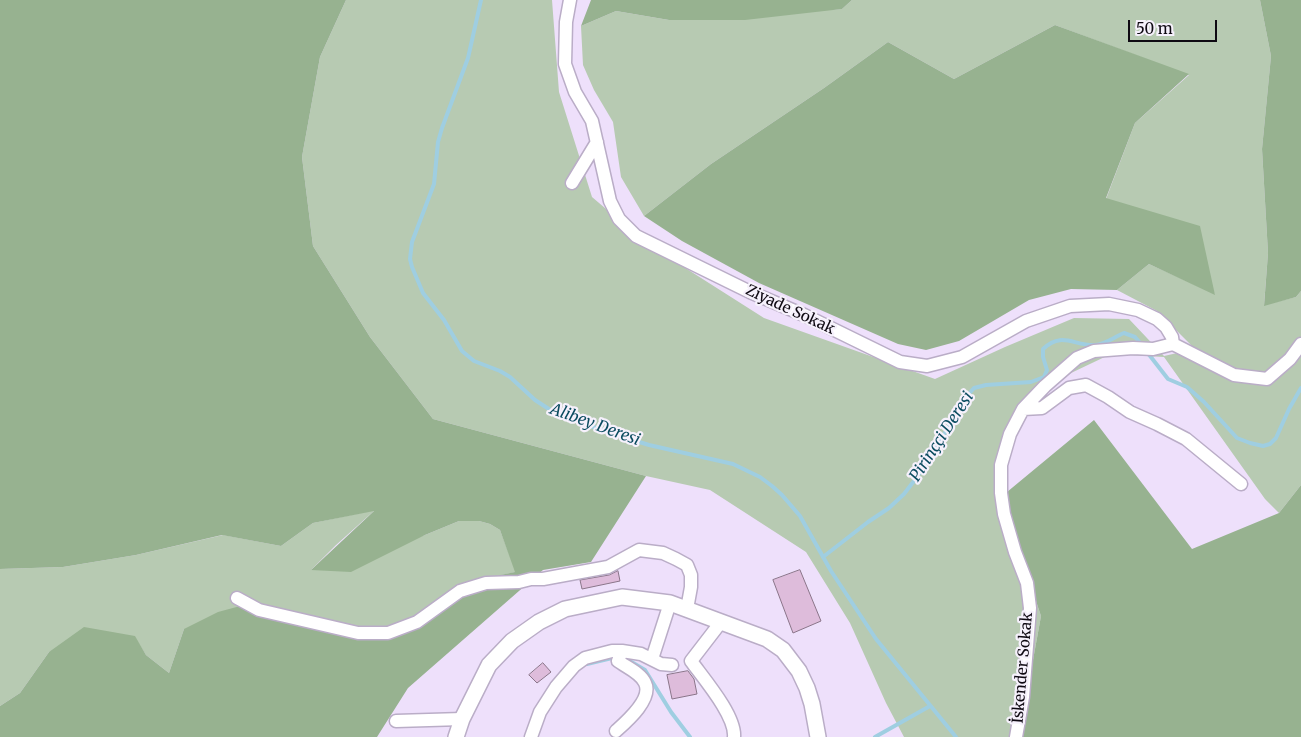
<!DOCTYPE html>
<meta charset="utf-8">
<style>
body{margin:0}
#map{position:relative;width:1301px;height:737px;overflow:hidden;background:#eee0fb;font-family:Merriweather,serif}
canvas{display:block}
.scale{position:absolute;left:1128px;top:20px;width:89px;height:22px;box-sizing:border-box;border:2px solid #0e0912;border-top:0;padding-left:6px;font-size:15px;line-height:18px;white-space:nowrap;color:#0e0912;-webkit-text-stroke:4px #f6f1fc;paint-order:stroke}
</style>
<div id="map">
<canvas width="1301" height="737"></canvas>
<div class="scale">50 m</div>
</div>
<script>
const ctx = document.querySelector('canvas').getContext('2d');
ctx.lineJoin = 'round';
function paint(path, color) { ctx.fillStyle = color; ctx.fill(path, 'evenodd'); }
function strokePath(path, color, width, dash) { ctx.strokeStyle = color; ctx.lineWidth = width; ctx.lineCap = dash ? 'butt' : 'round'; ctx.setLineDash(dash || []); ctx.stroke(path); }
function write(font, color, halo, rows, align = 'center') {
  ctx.font = font + ' Merriweather,serif'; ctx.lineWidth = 4.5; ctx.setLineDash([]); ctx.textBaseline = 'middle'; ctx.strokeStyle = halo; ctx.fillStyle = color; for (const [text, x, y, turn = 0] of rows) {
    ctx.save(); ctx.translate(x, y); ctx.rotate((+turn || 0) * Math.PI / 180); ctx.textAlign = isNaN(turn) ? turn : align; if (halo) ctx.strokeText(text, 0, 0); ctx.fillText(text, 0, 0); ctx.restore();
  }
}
paint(new Path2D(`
 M346 0H552L559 92 592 197 646 243 764 318 935 379 1005 347 1074 318 1129 319 1164 356 1195 349 1157 311 1117 290 1149 264 1215 294 1106 199 1135 123 1189 75 1055 25 954 79 888 42 824 88 711 164 644 216 621 177 613 122 594 90 583 65 581 26 616 11 669 20 842 9 852 0H1260L1271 56 1262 149 1268 253 1264 305 1296 297 1301 291V485L1279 513 1265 499 1164 357 1111 354 1071 373 1027 408 1005 454 1001 497 1041 616 1019 737H904L886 703 850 623 806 552 710 490 646 476 433 419 370 337 313 246 302 157 320 57Z
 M375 510 336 545 311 570 425 535 459 521H479L490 524 500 530 516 572 466 582 416 618 390 629H184L169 673 146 655 134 636 49 652 20 693 0 706V569L63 567 136 555 223 535 281 546 313 523Z`), '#b7cab2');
paint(new Path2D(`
 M0 0H346L320 57 302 157 313 246 370 337 433 419 646 476 591 562 543 570 408 688 377 737H0V706L20 693 49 652 84 627 135 636 146 655 169 673 184 629 218 612 255 602 360 629H390L416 618 466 582 515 572 500 530 490 524 479 521H459L425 535 351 572 311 570 374 511 313 523 281 546 222 535 136 555 63 567 0 569Z
 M591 0H852L842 9 745 20H669L616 11 581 26Z
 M1260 0H1301V291L1296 297 1264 306 1268 253 1262 149 1271 56Z
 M1055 25 1189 74 1135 123 1106 198 1200 226 1215 295 1149 264 1117 290 1071 289 1029 300 959 341 926 350 898 344 759 283 682 241 644 216 711 164 824 88 888 42 954 79Z
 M1094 420 1192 549 1279 513 1301 485V737H1019L1041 616 1001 497Z`), '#97b290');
strokePath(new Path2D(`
 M481 0 468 58 442 128 438 142 434 184 412 242 410 259 412 267 423 293 444 320 462 351 474 361 500 371 510 377 535 400 555 413 607 432 649 445 733 464 760 477 772 486 782 495 800 516 831 571 876 639 956 737
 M1147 352 1168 379 1187 387 1204 402 1237 438 1250 443 1263 446 1270 444 1276 438 1289 409 1301 388
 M823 557 868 522 889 508 904 494 917 477 958 412 966 397 974 388 986 385 1031 382 1044 377 1047 370 1043 357V349C1062 331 1074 346 1095 345 1106 344 1114 337 1124 333L1135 337 1141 344
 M628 660 645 670 671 712 690 737
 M587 664 612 658
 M875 737 930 706`), '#9fcee1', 4);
const building = new Path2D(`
 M800 570 821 621 793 633 773 580Z
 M618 571 620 581 582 589 580 580 609 575Z
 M543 663 551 672 537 683 529 675Z
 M688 671 694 679 697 694 672 699 667 675Z`);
paint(building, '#debcdb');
strokePath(building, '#8a7589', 1);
const minor = new Path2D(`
 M570 0 566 22 565 64 575 92 592 121 610 201 619 219 636 236 750 292 804 315 900 362 927 366 962 357 1026 321 1070 306 1109 304 1138 310 1157 319 1166 327 1172 337 1173 344
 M572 183 597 142
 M1023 409 1042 408 1069 388 1086 385 1108 397 1130 412 1157 424 1186 439 1241 484
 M237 598 259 610 358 633H388L417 622 460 591 486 583 519 582 531 579H543L608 567 639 550 663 553 676 559 687 565 691 575V587L687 609
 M652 659 670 603
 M691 661C704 679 736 716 734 737
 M691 661 721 622
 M396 721 462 719
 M616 731C626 722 653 699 645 683 641 673 626 667 618 661L622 651
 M531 737 540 712 556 687 574 666 585 658 612 651H622L641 654 661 664 672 665
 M1016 737 1023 697 1030 608 1027 583 1015 552 1004 514 1001 493V465L1010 434 1023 409 1045 386 1077 358 1094 351 1133 348 1153 349 1173 344 1234 375 1267 379 1290 359 1301 344`);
const major = new Path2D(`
 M456 737 462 719 489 665 512 641 539 622 565 609 622 597 670 603 767 639 783 650 799 671 807 688 812 704 818 737`);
strokePath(minor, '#baadc7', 15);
strokePath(major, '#baadc7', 18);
strokePath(minor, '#fff', 12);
strokePath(major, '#fff', 15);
write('15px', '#0e0912', '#f6f1fc', [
 ["Ziyade Sokak",790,310,25],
 ["İskender Sokak",1023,668,-85]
]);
write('italic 16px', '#0a4b5f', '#f6f1fc', [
 ["Alibey Deresi",595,425,20],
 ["Pirinççi Deresi",942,437,-57]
]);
</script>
